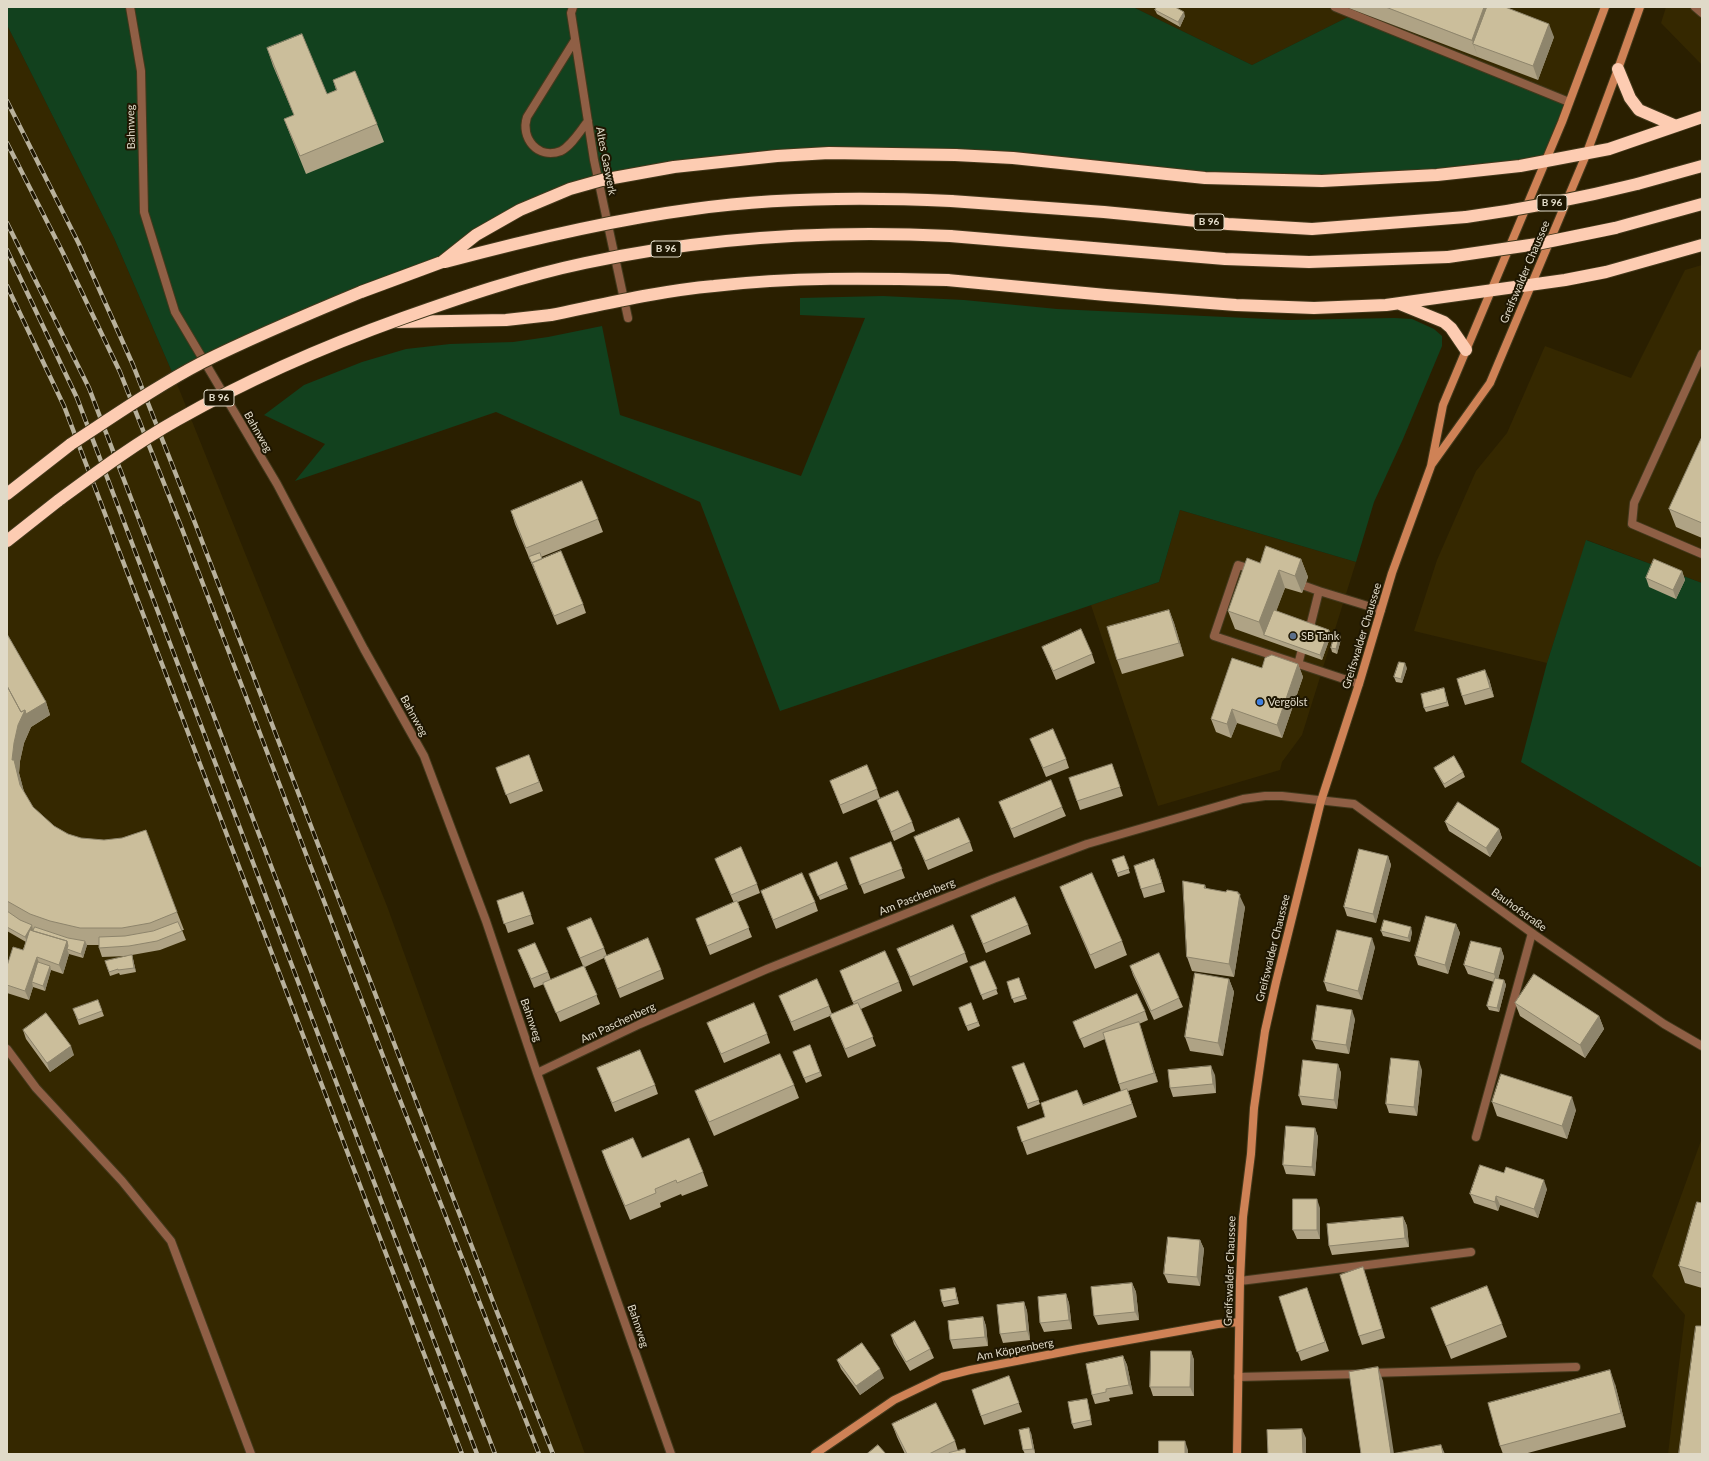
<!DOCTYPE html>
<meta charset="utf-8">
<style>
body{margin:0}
#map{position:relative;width:1709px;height:1461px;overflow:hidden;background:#2a1f00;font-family:Lato,sans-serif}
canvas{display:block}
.frame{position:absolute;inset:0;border:8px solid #e0dac8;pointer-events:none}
</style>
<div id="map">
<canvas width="1709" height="1461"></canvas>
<div class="frame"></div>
</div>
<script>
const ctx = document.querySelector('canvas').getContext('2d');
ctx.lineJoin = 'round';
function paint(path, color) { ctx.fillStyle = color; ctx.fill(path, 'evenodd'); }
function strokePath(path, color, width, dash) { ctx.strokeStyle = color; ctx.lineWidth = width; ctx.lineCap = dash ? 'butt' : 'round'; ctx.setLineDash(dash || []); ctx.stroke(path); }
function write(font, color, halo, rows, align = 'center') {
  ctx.font = font + ' Lato,sans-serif'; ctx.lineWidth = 4; ctx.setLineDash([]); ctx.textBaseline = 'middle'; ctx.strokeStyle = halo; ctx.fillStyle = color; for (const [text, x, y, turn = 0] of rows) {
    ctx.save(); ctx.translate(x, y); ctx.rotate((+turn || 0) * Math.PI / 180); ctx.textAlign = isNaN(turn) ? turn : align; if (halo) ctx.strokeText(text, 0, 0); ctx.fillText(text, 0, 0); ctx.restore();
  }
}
paint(new Path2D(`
 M1133 7H1605L1569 102 1354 14 1252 65Z
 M1666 7H1702V65L1661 23Z
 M7 25 114 238 175 379 387 906 585 1454H7Z
 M1702 265V583L1587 540 1547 663 1414 631 1437 560 1476 471 1507 433 1545 346 1631 378 1685 270Z
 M1180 510 1356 562 1302 735 1282 762 1280 770 1158 806 1091 605 1159 582Z
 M1702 1138V1454H1668L1685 1315 1652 1276Z`), '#352800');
paint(new Path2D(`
 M7 7H1133L1252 65 1354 14 1569 102 1546 162 1322 181 1013 158 829 153 626 175 520 210 442 262 361 292 175 379 114 238 7 25Z
 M883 296 964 300 1057 309 1289 320 1394 318 1412 319 1434 329 1442 336V346L1403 439 1374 502 1356 562 1180 510 1159 582 780 711 700 502 496 412 295 481 325 444 264 415 304 385 362 362 406 349 450 344 513 342 548 337 602 326 620 415 801 476 865 318 800 315V298Z
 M1586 540 1702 583V868L1521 762 1547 663Z`), '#12411e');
const lane = new Path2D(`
 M1335 7 1569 102
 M1695 7 1702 13
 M1702 354 1634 503 1632 524 1702 554
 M1254 570 1238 565 1214 636 1359 684
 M1305 586 1319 591 1310 627
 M1319 591 1381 610
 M1298 665 1301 653
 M7 1049 36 1088 122 1181 171 1241 251 1454
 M1476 1137 1532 933
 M1240 1281 1471 1252
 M1370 1373 1576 1367
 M1238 1377 1359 1374`);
const street = new Path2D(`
 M130 7 141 71 144 212 175 312 277 484 364 649 424 756 486 921 537 1073 671 1454
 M573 7 571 13 594 160 628 318
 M575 40 527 117C520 138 538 160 561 151 572 145 580 131 588 121
 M537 1073 640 1024 767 969 993 879 1087 844 1243 799 1265 796H1282L1354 804 1532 933 1664 1024 1702 1046`);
const secondary = new Path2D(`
 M1432 464 1490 383 1586 155 1618 69 1640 7
 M815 1454 894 1400 942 1377 970 1370 1078 1349 1218 1324 1239 1322
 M1237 1454 1240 1281 1243 1217 1251 1154 1254 1108 1265 1031 1276 982 1321 801 1359 684 1392 573 1431 466 1443 405 1562 122 1605 7`);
const highway = new Path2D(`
 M1618 69 1630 98 1639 110 1676 126
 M955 155 1013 158 1205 178 1322 181 1437 175 1520 166 1609 149 1702 117
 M1637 184 1702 166
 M951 201 1104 212 1228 224 1312 229 1466 217
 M1615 228 1702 204
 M950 236 1225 259 1309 262 1448 257
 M947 280 1106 295 1236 305 1314 308 1386 305 1565 280 1606 272 1702 245
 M361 292 442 262
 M1400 304 1444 322 1451 328 1466 350
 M395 322 506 320 551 315
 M7 494 71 444
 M7 541 59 500`);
strokePath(lane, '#43391c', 10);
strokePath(street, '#43391c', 10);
strokePath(secondary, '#43391c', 10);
strokePath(highway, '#43391c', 14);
strokePath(lane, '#8f5f45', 8);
strokePath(street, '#8f5f45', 8);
strokePath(secondary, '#cf8256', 8);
strokePath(highway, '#fdccb2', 12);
const rail = new Path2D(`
 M7 101 79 244 133 365 195 523 495 1307 553 1454
 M7 143 63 253 120 372 182 529 391 1077 539 1454
 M7 223 89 388 495 1454
 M7 250 77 398 477 1454
 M7 286 64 406 462 1454`);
strokePath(rail, '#b8b19c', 4.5);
strokePath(rail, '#1e1601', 3, [9]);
const highwayBridge = new Path2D(`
 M1466 217C1524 209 1581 198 1637 184
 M1448 257 1537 244 1615 228
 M442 262 476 235 520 210 570 189 602 180 674 167 777 156 829 153 955 155
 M445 262C527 240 610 220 694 209 779 197 866 197 951 201
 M551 315C605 304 659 291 714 286 792 277 869 278 947 280
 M71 444C114 416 157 386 203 362 255 336 308 314 361 292
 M59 500C97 472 136 443 177 420 249 379 325 346 403 318 462 297 523 276 585 263 705 237 828 230 950 236`);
strokePath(highwayBridge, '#43391c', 14, []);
strokePath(highwayBridge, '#fdccb2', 12);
paint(new Path2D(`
 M1346 7H1505L1554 37 1538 80Z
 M1155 10 1185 16 1180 27 1157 14Z
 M267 48 327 94 336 90 333 80 377 124 384 142 306 174 291 137 284 119 294 115 273 66Z
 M1702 437V538L1676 527 1669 509Z
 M511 511 598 519 603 532 541 557 542 559 583 604 586 613 557 625 515 524Z
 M1301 559 1308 577 1302 593 1285 588 1276 611 1329 630 1331 635 1322 660 1235 629 1228 611 1260 563Z
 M1682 571 1685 580 1676 599 1649 587 1646 578Z
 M1169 610 1174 623 1184 656 1122 674 1117 660Z
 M7 634 46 702 50 715 31 727 24 743 20 761 19 773 24 792 33 807 54 826 177 912 184 930H182L186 940 160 950 132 955 136 972 120 975 119 973 110 976 105 961 128 956 102 957 99 948V945H87L83 958 69 954 63 974 51 970 45 991 33 987 29 1000 7 993V966L23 950 26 942 7 931Z
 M1341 639 1337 654 1332 652 1331 648Z
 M1042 647 1092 654 1095 663 1056 680Z
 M1298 664 1303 677 1282 738 1237 723 1231 738 1216 732 1211 719 1262 668Z
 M1407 668 1402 683 1396 682 1394 677Z
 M1489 679 1494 697 1465 705 1462 696Z
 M1444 688 1449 706 1426 712 1424 708Z
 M1030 739 1066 759 1069 768 1046 777Z
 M529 755 543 791 510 804 496 768Z
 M1112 764 1123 796 1080 810 1069 778Z
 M1434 768 1463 772 1465 777 1445 788 1436 772Z
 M830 781 877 789 880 798 843 814Z
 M877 800 912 822 915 831 894 841Z
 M999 802 1062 807 1066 816 1014 838Z
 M1445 822 1499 829 1502 838 1490 857 1449 831Z
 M914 837 970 842 973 851 928 870Z
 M891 842 905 878 864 894 850 858Z
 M1124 856 1130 873 1118 877 1112 860Z
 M1388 856 1391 865 1376 923 1347 916 1344 907Z
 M715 859 757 884 760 893 738 902 752 937 710 955 696 919 734 903Z
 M837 862 848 889 820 900 809 874Z
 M1158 868 1165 892 1144 898 1141 889Z
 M1205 885 1206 888 1245 907 1234 977 1192 971 1187 957Z
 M1060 887 1122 941 1127 955 1095 969 1065 900Z
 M761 891 815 902 818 911 776 929Z
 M523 892 534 924 508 933 497 901Z
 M971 916 1028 925 1031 934 986 953Z
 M1456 924 1460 933 1448 974 1418 965 1415 956Z
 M567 928 604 948 607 956 661 970 664 979 620 998 604 958 585 967 600 1004 560 1022 544 984 534 988 518 950 548 972 551 980 583 966Z
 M1381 931 1412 932 1410 942 1383 936Z
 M1375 947 1362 1000 1327 991 1324 982Z
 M1501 948 1504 957 1498 979 1504 980 1506 985 1499 1012 1489 1010 1487 1006 1494 982 1468 974 1464 965Z
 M897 949 965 953 968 962 913 986Z
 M985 961 998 994 983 1000 970 967Z
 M1130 966 1179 998 1183 1007 1154 1020 1133 975Z
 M840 971 899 982 902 991 861 1009 876 1046 848 1058 830 1016 794 1031 779 996 829 1006 832 1014 854 1005Z
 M1019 978 1027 999 1014 1003 1007 982Z
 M1229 979 1234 992 1223 1056 1190 1051 1185 1037Z
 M98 1000 104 1016 79 1025 73 1009Z
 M971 1003 980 1026 968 1031 959 1008Z
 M1515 1003 1599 1016 1604 1029 1585 1058 1520 1016Z
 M1145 1011 1148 1020 1139 1024 1158 1082 1128 1091 1137 1117 1027 1155 1017 1127 1121 1091 1105 1039 1084 1048 1073 1022Z
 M1355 1019 1349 1054 1316 1049 1312 1040Z
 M707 1023 767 1034 770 1043 724 1063Z
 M23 1030 74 1055 50 1072 26 1039Z
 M810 1045 822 1076 806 1083 793 1052Z
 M1024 1063 1040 1104 1028 1109 1012 1067Z
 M1338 1064 1341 1073 1337 1109 1302 1105 1299 1096Z
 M597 1068 655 1085 658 1094 615 1112Z
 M1422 1070 1417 1116 1389 1113 1386 1104Z
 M1215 1075 1216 1093 1173 1097 1170 1088Z
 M794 1085 799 1098 714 1136 700 1104 695 1091Z
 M1492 1102 1576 1110 1567 1139 1497 1116Z
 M1315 1128 1318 1137 1315 1176 1286 1174 1283 1165Z
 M602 1151 642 1158 703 1172 708 1186 682 1196 681 1194 660 1203 661 1207 630 1220 607 1165Z
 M1547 1189 1538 1218 1500 1205 1498 1211 1474 1203 1470 1194Z
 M1702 1203V1288L1685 1283 1679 1266Z
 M1320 1208V1239H1297L1293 1230Z
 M1403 1217 1407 1226 1409 1247 1332 1255 1329 1246Z
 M1200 1240 1204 1249 1200 1286 1168 1283 1164 1274Z
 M1366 1276 1385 1338 1362 1345 1359 1336Z
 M1132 1283 1136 1292 1139 1320 1098 1325 1094 1316Z
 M1307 1288 1329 1351 1301 1361 1279 1297Z
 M956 1292 959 1304 944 1307 942 1302Z
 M1066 1294 1069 1303 1072 1329 1044 1332 1040 1323Z
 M1024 1302 1027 1311 1030 1340 1003 1343 1000 1334Z
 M1431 1308 1502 1324 1507 1337 1451 1359Z
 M983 1317 986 1326 988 1346 953 1349 950 1340Z
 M891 1335 930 1349 934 1358 910 1371 894 1344Z
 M1191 1351 1194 1360V1396H1153L1150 1387Z
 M1123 1356 1127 1365 1133 1394 1109 1398 1110 1401 1095 1404 1092 1395Z
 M837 1360 884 1378 860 1395 841 1369Z
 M1009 1376 1022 1412 984 1425 972 1390Z
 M1615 1384 1626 1427 1524 1454H1503L1500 1446Z
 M1087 1399 1088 1403 1092 1425 1074 1429 1072 1424Z
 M892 1424 955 1441 958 1451 966 1454H905L897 1437Z
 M1031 1433 1035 1453 1025 1454 1023 1450Z`), '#afa385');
paint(new Path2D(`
 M1484 7H1497L1473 44 1478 57 1472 40Z
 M1184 12 1185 16 1180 27 1178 22Z
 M1549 24 1554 37 1538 80 1533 66Z
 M1301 559 1308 577 1302 593 1295 576Z
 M1279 570 1285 588 1267 636 1264 635 1266 640 1259 622Z
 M1682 571 1685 580 1676 599 1673 590Z
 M1169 610 1174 623 1184 656 1179 643Z
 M1329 630 1331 635 1322 660 1320 655Z
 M1340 634 1341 639 1337 654 1336 649Z
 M1405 663 1407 668 1402 683 1401 679Z
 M1298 664 1303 677 1282 738 1277 725Z
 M1485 670 1489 679 1494 697 1490 688Z
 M46 702 50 715 31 727 24 743 20 761 19 773 27 803 12 760 14 743 18 725 25 710Z
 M1232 709 1237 723 1231 738 1227 724Z
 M1499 829 1502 838 1490 857 1486 848Z
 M1388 856 1391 865 1376 923 1373 914Z
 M1238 892 1245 907 1234 977 1229 964Z
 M1456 924 1460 933 1448 974 1445 965Z
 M32 925 33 930 27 942 25 937Z
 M1411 927 1412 932 1410 942 1408 938Z
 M1372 938 1375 947 1362 1000 1358 991Z
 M67 941 70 950 67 949 69 954 63 974 59 965Z
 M85 941 87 945 83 958 81 954Z
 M1501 948 1504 957 1497 983 1494 974Z
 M132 955 133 959 136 972 134 968Z
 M37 957 40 966 32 982 33 987 29 1000 25 991Z
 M50 966 51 970 45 991 43 986Z
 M1229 979 1234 992 1223 1056 1218 1043Z
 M1504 980 1506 985 1499 1012 1497 1008Z
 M1352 1010 1355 1019 1349 1054 1346 1045Z
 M1599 1016 1604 1029 1585 1058 1580 1045Z
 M1139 1022 1142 1031 1158 1082 1154 1073Z
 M71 1046 74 1055 50 1072 47 1063Z
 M1419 1061 1422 1070 1417 1116 1414 1107Z
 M1338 1064 1341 1073 1337 1109 1334 1100Z
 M1211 1066 1215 1075 1216 1093 1213 1084Z
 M1572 1097 1576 1110 1567 1139 1562 1126Z
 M1315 1128 1318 1137 1315 1176 1312 1167Z
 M1544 1180 1547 1189 1538 1218 1534 1209Z
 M1496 1196 1500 1205 1498 1211 1495 1202Z
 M1317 1199 1320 1208V1239L1317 1230Z
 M1403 1217 1407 1226 1409 1247 1405 1238Z
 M1200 1240 1204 1249 1200 1286 1197 1277Z
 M1363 1267 1366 1276 1385 1338 1382 1329Z
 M1132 1283 1136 1292 1139 1320 1135 1312Z
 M955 1288 959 1304 957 1299Z
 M1066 1294 1069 1303 1072 1329 1069 1320Z
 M1024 1302 1027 1311 1030 1340 1027 1331Z
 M983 1317 986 1326 988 1346 985 1337Z
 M1191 1351 1194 1360V1396L1190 1387Z
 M1123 1356 1127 1365 1133 1394 1129 1385Z
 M1378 1367 1383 1381 1394 1454H1391Z
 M880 1369 884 1378 860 1395 856 1386Z
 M1610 1370 1615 1384 1626 1427 1621 1413Z
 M1029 1428 1031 1433 1035 1453 1033 1449Z
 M1302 1429 1306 1438V1454H1303Z
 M1185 1441 1188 1450V1454H1185Z
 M1441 1445 1445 1454H1443Z`), '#8e856c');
const building = new Path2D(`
 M1157 7H1175L1184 12 1178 22 1155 10Z
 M1386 7H1484L1472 40Z
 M1487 7H1505L1549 24 1533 66 1473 44Z
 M302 34 327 94 337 90 333 80 355 71 377 124 300 156 284 119 294 115 267 48Z
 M1702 437V523L1669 509Z
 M582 481 598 519 526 548 511 511Z
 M1266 546 1301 559 1295 576 1279 570 1259 622 1228 611 1247 558 1260 563Z
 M561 551 583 604 554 616 532 563Z
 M540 553 542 559 532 563 534 567 529 557Z
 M1654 559 1682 571 1673 590 1646 578Z
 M1169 610 1179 643 1117 660 1107 627Z
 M1274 610 1329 630 1320 655 1264 635Z
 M1081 629 1092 654 1053 671 1042 647Z
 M1335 633 1340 634 1336 649 1331 648Z
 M7 634 46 702 26 714 25 710 21 712 7 686Z
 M1272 655 1298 664 1277 725 1232 709 1227 724 1211 719 1232 658 1262 668 1265 658Z
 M1399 662 1405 663 1401 679 1394 677Z
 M1485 670 1490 688 1462 696 1457 679Z
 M7 686 21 712 25 710 18 725 14 743 12 760H14L20 785 33 807 54 826 68 834 81 838 104 840 122 838 146 830 177 912 150 923 122 928H80L50 921 30 914 7 901Z
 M1444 688 1447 702 1424 708 1421 694Z
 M1053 729 1066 759 1043 768 1030 739Z
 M529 755 539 782 506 795 496 768Z
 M1454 756 1463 772 1444 784 1434 768Z
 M1112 764 1120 787 1077 801 1069 778Z
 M867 765 877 789 840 805 830 781Z
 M1051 780 1062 807 1011 829 999 802Z
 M898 791 912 822 891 832 877 800Z
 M1458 802 1499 829 1486 848 1445 822Z
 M959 818 970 842 925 861 914 837Z
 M891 842 902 869 860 885 850 858Z
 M741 847 757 884 731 895 715 859Z
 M1359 849 1388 856 1373 914 1344 907Z
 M1124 856 1129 869 1117 873 1112 860Z
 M1154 859 1162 883 1141 889 1134 866Z
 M837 862 846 884 818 896 809 874Z
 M802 873 815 902 773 920 761 891Z
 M1092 873 1122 941 1090 955 1060 887Z
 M1183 881 1205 885 1204 888 1226 892 1227 890 1238 892V894H1240L1229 964 1187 957Z
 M523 892 531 915 504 924 497 901Z
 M1015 897 1028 925 983 944 971 916Z
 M737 901 749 928 707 946 696 919Z
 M7 911 20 920 32 925 25 937 7 927Z
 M1426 916 1456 924 1445 965 1415 956Z
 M591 918 604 948 580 958 567 928Z
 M1384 920 1411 927 1408 938 1381 931Z
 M178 922 182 931 157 941 129 946 99 948V937L125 936 153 931Z
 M953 925 965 953 910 977 897 949Z
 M35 927 68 938 85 941 81 954 67 949 68 946 67 941 33 931Z
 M30 930 67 941 59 965 37 957 25 991 7 985V966L13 947 23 950Z
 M1337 930 1372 938 1358 991 1324 982Z
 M648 938 661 970 617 989 604 957Z
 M1471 941 1501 948 1494 974 1464 965Z
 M535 943 548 972 531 979 518 950Z
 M885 951 899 982 853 1002 840 971Z
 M1159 953 1179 998 1151 1011 1130 966Z
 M132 955 134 968 118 970V969L109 972 105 961Z
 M985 961 997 989 981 995 970 967Z
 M38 962 50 966 43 986 32 982Z
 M584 966 597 995 556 1013 543 983Z
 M1195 973 1229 979 1218 1043 1185 1037Z
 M1534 974 1599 1016 1580 1045 1515 1003Z
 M1019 978 1025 995 1012 999 1007 982Z
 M1495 978 1504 980 1497 1008 1487 1006Z
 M817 979 829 1006 791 1022 779 996Z
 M1137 994 1145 1011 1080 1039 1073 1022Z
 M98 1000 102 1011 78 1020 73 1009Z
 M754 1003 767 1034 721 1054 707 1023Z
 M858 1003 873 1037 845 1049 830 1015Z
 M971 1003 978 1022 966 1026 959 1008Z
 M1317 1005 1352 1010 1346 1045 1312 1040Z
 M46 1013 71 1046 47 1063 23 1030Z
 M1139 1022 1154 1073 1119 1084 1103 1033Z
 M810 1045 820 1072 804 1078 793 1052Z
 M640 1050 655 1085 612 1103 597 1068Z
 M780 1054 794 1085 709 1122 695 1091Z
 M1391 1058 1419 1061 1414 1107 1386 1104Z
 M1303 1060 1338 1064 1334 1100 1299 1096Z
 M1024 1063 1039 1100 1027 1104 1012 1067Z
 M1211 1066 1213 1084 1170 1088 1168 1070Z
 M1501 1074 1572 1097 1562 1126 1492 1102Z
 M1127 1089 1132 1104 1022 1142 1017 1127 1045 1117 1041 1103 1077 1090 1083 1105Z
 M1286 1126 1315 1128 1312 1167 1283 1165Z
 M633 1138 642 1158 689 1138 703 1172 677 1183 676 1180 655 1189 656 1193 625 1206 602 1151Z
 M1480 1165 1504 1173 1506 1167 1544 1180 1534 1209 1496 1196 1495 1202 1470 1194Z
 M1293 1199H1317V1230H1293Z
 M1697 1202 1702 1203V1273L1679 1266Z
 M1403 1217 1405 1238 1329 1246 1327 1224Z
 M1168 1237 1200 1240 1197 1277 1164 1274Z
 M1363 1267 1382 1329 1359 1336 1340 1275Z
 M1132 1283 1135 1312 1094 1316 1091 1287Z
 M1487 1286 1502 1324 1446 1346 1431 1308Z
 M955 1288 957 1299 942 1302 940 1290Z
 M1307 1288 1325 1342 1297 1352 1279 1297Z
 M1066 1294 1069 1320 1040 1323 1038 1297Z
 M1024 1302 1027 1331 1000 1334 997 1305Z
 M983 1317 985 1337 950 1340 948 1321Z
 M915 1321 930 1349 906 1362 891 1335Z
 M1696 1326H1702V1454H1679Z
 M862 1343 880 1369 856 1386 837 1360Z
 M1151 1351H1191L1190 1387H1150Z
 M1123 1356 1129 1385 1106 1389V1392L1092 1395 1086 1364Z
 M1378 1367 1391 1454H1361L1349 1372Z
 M1610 1370 1621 1413 1500 1446 1488 1403Z
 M1009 1376 1019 1403 981 1416 972 1390Z
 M1087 1399 1091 1420 1072 1424 1068 1402Z
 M936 1403 955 1441 929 1454H907L892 1424Z
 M1029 1428 1033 1449 1023 1450 1019 1430Z
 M1302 1429 1303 1454H1268L1267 1430Z
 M1159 1441H1185V1454H1159Z
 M878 1445 886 1454H867Z
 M1441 1445 1443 1454H1392Z
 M965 1449 966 1454H949V1453Z`);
paint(building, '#cbbe9b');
strokePath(building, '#8e856c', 1);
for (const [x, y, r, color] of [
 [1293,636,4,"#5c6f8a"],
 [1260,702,4,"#3f7fe0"]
]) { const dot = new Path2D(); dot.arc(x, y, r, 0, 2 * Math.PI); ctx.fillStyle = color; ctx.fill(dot); strokePath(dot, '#1e1601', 1.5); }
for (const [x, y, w] of [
 [1552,203,30],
 [1209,222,30],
 [666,249,30],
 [219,398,30]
]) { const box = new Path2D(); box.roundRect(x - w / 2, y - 8, w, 16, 3); ctx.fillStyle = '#1e1601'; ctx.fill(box); strokePath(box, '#e0dac8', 1); }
write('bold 10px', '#e0dac8', null, [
 ["B 96",1552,203],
 ["B 96",1209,222],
 ["B 96",666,249],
 ["B 96",219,398]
]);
write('11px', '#e0dac8', '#1e1601', [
 ["Bahnweg",131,127,-91],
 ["Altes Gaswerk",606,161,79],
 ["Greifswalder Chaussee",1525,272,-67],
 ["Bahnweg",258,432,60],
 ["Greifswalder Chaussee",1362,636,-73],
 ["Bahnweg",414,716,61],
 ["Am Paschenberg",917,897,-22],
 ["Bauhofstraße",1519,910,36],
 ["Greifswalder Chaussee",1273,948,-76],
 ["Bahnweg",531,1020,71],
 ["Am Paschenberg",618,1023,-25],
 ["Greifswalder Chaussee",1230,1271,-88],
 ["Bahnweg",638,1326,71],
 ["Am Köppenberg",1015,1350,-11]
]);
write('11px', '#e0dac8', '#1e1601', [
 ["SB Tank",1301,636],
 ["Vergölst",1268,702]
], 'left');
</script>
